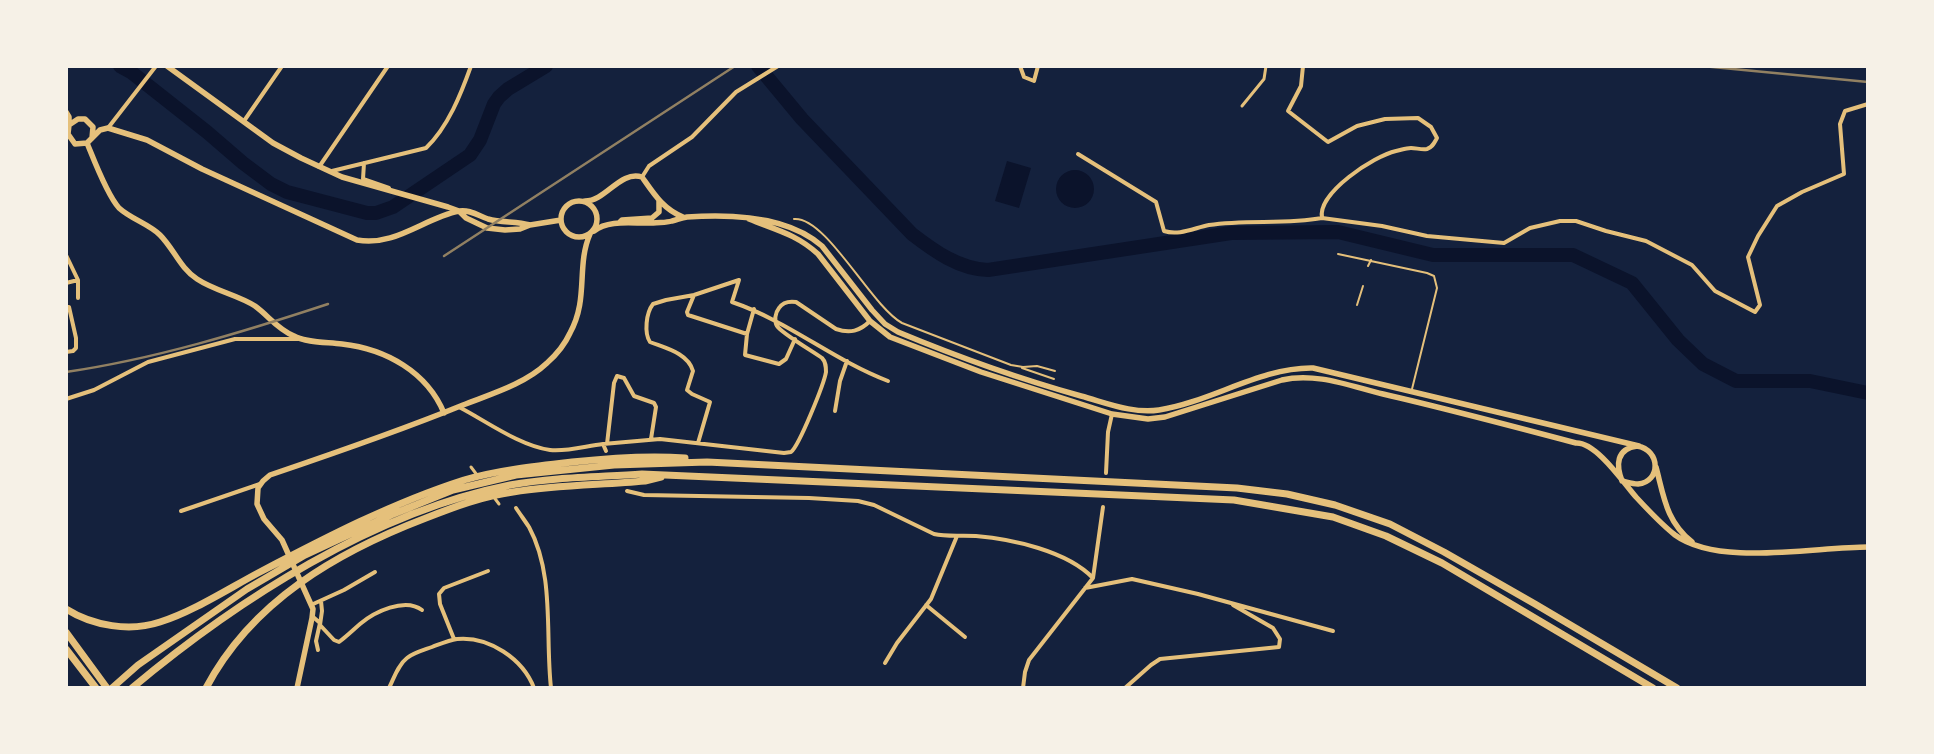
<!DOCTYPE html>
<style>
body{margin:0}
#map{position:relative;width:1934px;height:754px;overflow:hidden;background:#14213d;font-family:"Fira Sans Condensed",sans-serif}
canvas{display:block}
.frame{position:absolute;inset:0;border:68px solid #f6f1e7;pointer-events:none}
</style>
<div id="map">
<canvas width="1934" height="754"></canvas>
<div class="frame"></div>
</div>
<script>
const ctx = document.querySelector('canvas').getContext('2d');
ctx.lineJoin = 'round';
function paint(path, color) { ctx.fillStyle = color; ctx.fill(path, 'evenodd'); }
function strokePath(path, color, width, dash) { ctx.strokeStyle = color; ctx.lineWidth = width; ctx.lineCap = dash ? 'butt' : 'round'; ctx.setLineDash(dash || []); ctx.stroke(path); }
paint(new Path2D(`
 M1007 161 1031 168 1019 208 995 201Z
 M1056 189a19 19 0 1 1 38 0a19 19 0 1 1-38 0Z`), '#0b132b');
strokePath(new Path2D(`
 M120 66 131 72 207 132 243 163 271 184 287 192 367 213H376L393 207 470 155 480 140 494 104 499 97 508 89 546 66
 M758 66 802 119 912 234C934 251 959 269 988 270L1231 233 1338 232 1433 255H1573L1632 283 1678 340 1703 364 1736 381H1810L1868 393`), '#0b132b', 14);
strokePath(new Path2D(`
 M794 219C826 216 871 306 902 323L1011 365 1023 367 1037 366 1055 371
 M1338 254 1427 273 1434 276 1437 288 1412 389
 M1368 266 1371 260
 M1357 305 1363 286
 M1022 368 1054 379`), '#e5c07b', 2);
strokePath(new Path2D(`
 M1242 106 1264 79 1266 66
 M471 467 477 475
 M493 496 499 504`), '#e5c07b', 3);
strokePath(new Path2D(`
 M1020 66 1024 77 1034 81 1038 66
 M1303 66 1301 86 1288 111 1328 142 1357 126 1385 119 1418 118 1431 127 1437 138C1434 143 1433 147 1427 149 1422 150 1416 148 1411 148 1406 148 1401 150 1396 151 1374 156 1317 193 1322 218L1382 226 1427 236 1504 243 1530 228 1560 221H1576L1606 231 1646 241 1692 265 1715 291 1755 312 1760 305 1748 257 1758 236 1777 206 1802 192 1844 174 1840 124 1845 111 1868 104
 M244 121 282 66
 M108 128 156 66
 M1078 154 1156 202 1164 231C1179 236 1194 228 1209 225 1247 219 1285 225 1322 218
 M364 163 363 179 389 188
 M319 167 388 66
 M332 171 426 148C448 127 461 94 471 66
 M642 177 649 166 692 137 736 92 778 66
 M66 255 78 280V298
 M739 280 732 302C788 321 833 360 888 381
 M66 283 78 280
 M694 295 687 312 688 315 747 334 754 309
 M66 307H69L76 338V348L73 351 66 352
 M747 334 745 355 779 364 786 359 795 339
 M66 399 94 390 148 362 235 339H298
 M459 407C486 421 520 446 550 450 566 452 586 446 603 444L606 451
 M835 411 840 381 847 361
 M698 443 710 402 692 394 687 390 693 371C688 353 665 348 650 342 644 333 646 313 653 304L666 300 694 295 739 280
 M603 444 660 439 784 453 791 452C799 446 824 384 826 372 826 367 826 362 822 358 814 352 781 333 777 326 774 321 775 313 779 308 783 302 789 301 796 302L836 329C850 334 860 331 870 321
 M607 444 614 383 617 376 624 378 634 396 654 403 656 407 651 439
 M1106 473 1108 432 1112 414
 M627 491 644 495 809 498 858 501 874 505 934 534C947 537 961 535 976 536 1012 539 1067 551 1093 578
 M516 508C520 514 525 521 529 527 555 575 545 635 551 688
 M181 511 260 484
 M1085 588 1132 579 1198 594 1333 631
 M321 601 322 611 320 625 334 640 339 642C347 636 353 630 360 624 374 612 405 597 422 610
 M311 605 344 590 375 572
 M926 605 965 637
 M312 616 320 623 316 641 318 650
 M454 639 440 604 439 594 444 588 488 571
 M885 663 897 643 931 599 957 536
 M389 688C394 678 398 665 407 658 413 653 424 650 432 647 440 644 449 640 457 639 489 636 523 659 534 688
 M441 688H454
 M1023 688 1025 672 1029 660 1093 578 1103 507
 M1125 688 1151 665 1160 659 1279 647 1280 639 1273 628 1233 605`), '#e5c07b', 4);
strokePath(new Path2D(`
 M167 66 273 143 301 158 342 177 448 207 459 211 466 218 487 228 505 230 520 229 530 225 561 220
 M66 112 69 117V125
 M92 138 93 127 85 119H78L69 125 68 134 75 144 87 143 100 130 108 128 147 140 202 169 357 240C395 247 424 218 459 211 469 209 479 216 488 219 502 223 516 221 530 225
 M87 143C94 160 107 195 119 208 131 219 149 224 160 235 174 249 180 268 197 279 215 291 238 295 255 306 270 317 276 328 294 336 307 343 327 342 342 344 386 349 427 372 444 413
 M561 219a18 18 0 1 1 36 0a18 18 0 1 1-36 0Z
 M585 201C606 201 620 170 642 177 654 194 663 209 683 217
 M749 219C776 230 796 234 818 254L870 321 890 337 981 372 1112 414 1148 419 1165 417 1282 380C1315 372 1350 386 1383 394 1448 409 1512 426 1576 443 1596 442 1623 482 1636 497 1648 510 1661 524 1675 535 1719 567 1814 547 1868 547
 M619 223 622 220 652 218 659 212V201
 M594 231C609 219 634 224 653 223 659 222 666 223 672 221 677 220 681 218 687 217 730 214 788 216 822 246L872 310 885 324 898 332C958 357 1020 379 1081 396 1107 403 1133 414 1159 410 1211 402 1261 367 1313 368L1639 446
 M1637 446C1661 450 1661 482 1638 484 1632 484 1627 482 1622 481 1616 465 1616 449 1637 446Z
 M1656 467C1664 497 1666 521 1692 542
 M297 688 312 618 313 609 282 540 264 519 257 504 258 488 263 481 270 475C335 453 399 431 463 405 491 394 525 384 547 363 556 355 565 344 570 333 589 299 576 266 590 234`), '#e5c07b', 5.5);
strokePath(new Path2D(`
 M66 609C93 626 130 632 160 622 192 612 228 589 258 573 325 538 392 503 464 480 499 470 536 466 572 462 609 458 647 455 685 458
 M66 632 107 688
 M66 649 96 688
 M112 688 138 665 247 589 305 555 391 515 453 490 516 475 614 465 707 462 1237 488 1287 494 1335 505 1390 524 1444 552 1535 604 1677 688
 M132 688C237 600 374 512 510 485 554 477 598 477 642 474L1234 500 1333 517 1386 536 1442 563 1653 688
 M206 688C252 601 337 552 426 518 454 507 483 496 513 492 557 485 601 485 645 481L661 477`), '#e5c07b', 7);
strokePath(new Path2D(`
 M1702 66 1868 82
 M444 256 735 66
 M66 372C155 359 243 332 328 304`), '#918062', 2.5);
</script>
